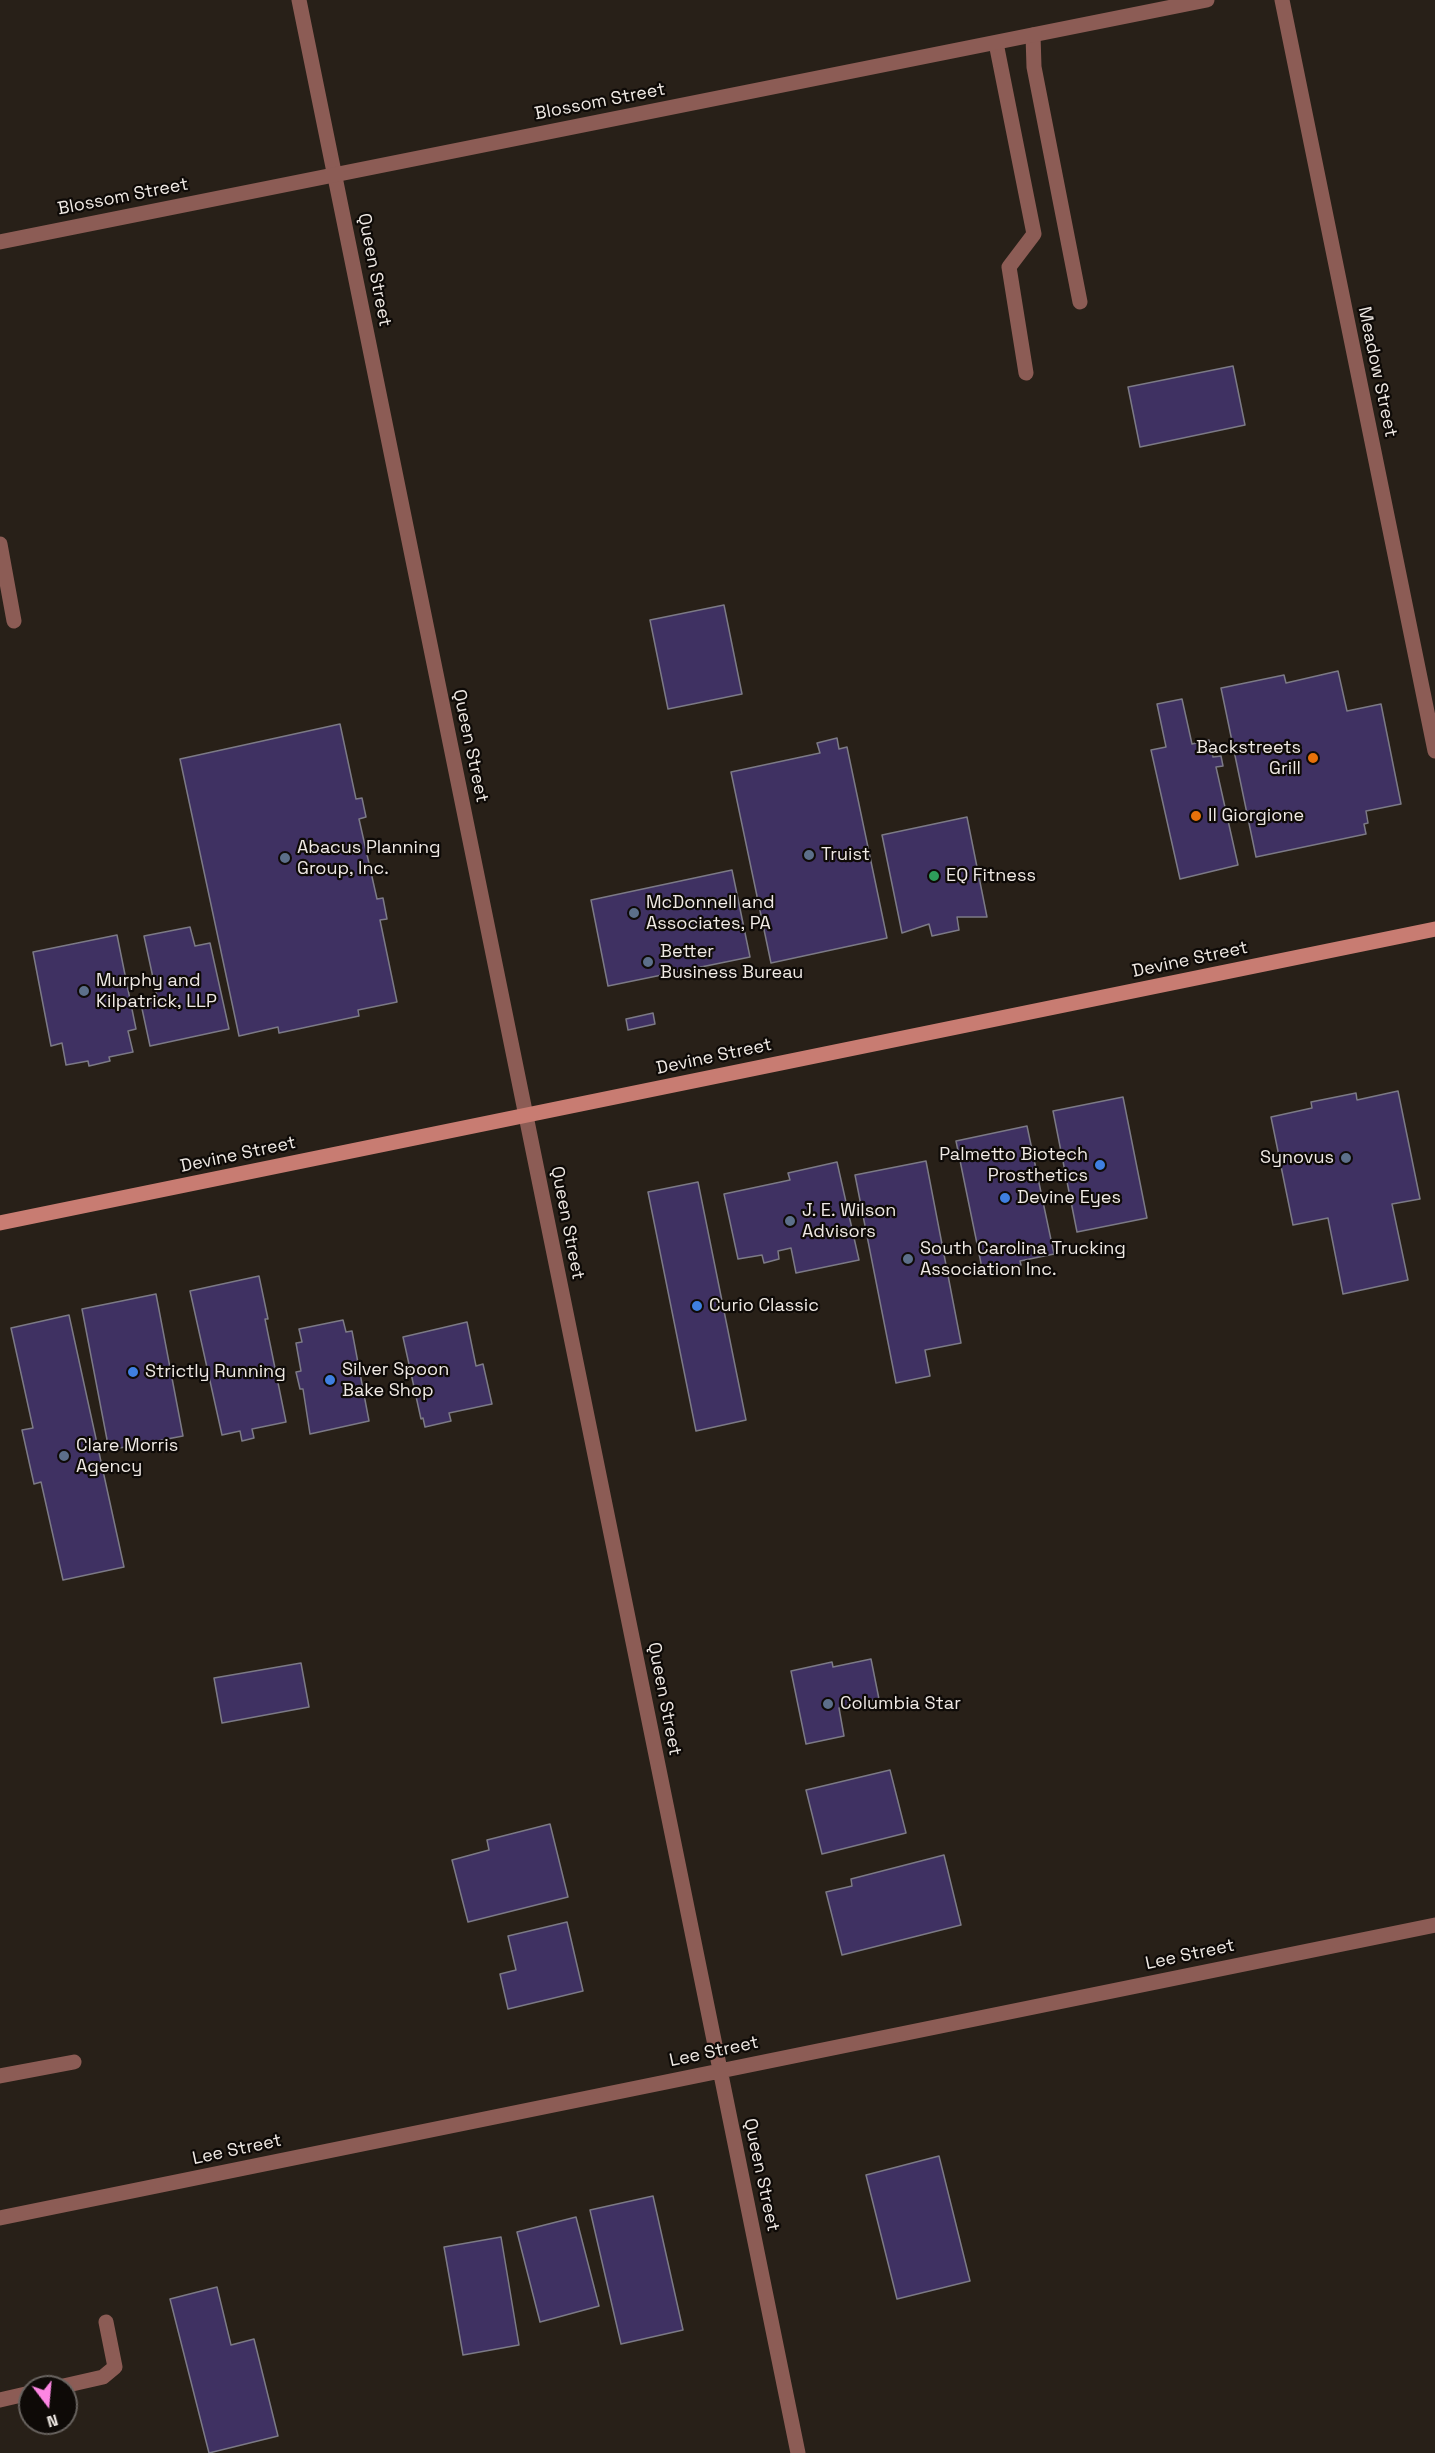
<!DOCTYPE html>
<style>
body{margin:0}
#map{position:relative;width:1435px;height:2453px;overflow:hidden;background:#282018;font-family:"Space Grotesk",sans-serif}
canvas{display:block}
.north{position:absolute;left:18px;top:2375px;width:60px;height:60px;box-sizing:border-box;background:#0e0a07;border:2px solid #68635f;border-radius:50%;rotate:164deg;font-size:16px;font-weight:700;line-height:24px;text-align:center;color:#efe9e4}
.north::after{content:'';display:block;margin:auto;width:21px;height:27px;background:#fd86e3;clip-path:polygon(50% 0,100% 100%,50% 72%,0 100%)}
</style>
<div id="map">
<canvas width="1435" height="2453"></canvas>
<div class="north">N</div>
</div>
<script>
const ctx = document.querySelector('canvas').getContext('2d');
ctx.lineJoin = 'round';
function paint(path, color) { ctx.fillStyle = color; ctx.fill(path, 'evenodd'); }
function strokePath(path, color, width, dash) { ctx.strokeStyle = color; ctx.lineWidth = width; ctx.lineCap = dash ? 'butt' : 'round'; ctx.setLineDash(dash || []); ctx.stroke(path); }
function write(font, color, halo, rows, align = 'center') {
  ctx.font = font + ' "Space Grotesk",sans-serif'; ctx.lineWidth = 4.5; ctx.setLineDash([]); ctx.textBaseline = 'middle'; ctx.strokeStyle = halo; ctx.fillStyle = color; for (const [text, x, y, turn = 0] of rows) {
    ctx.save(); ctx.translate(x, y); ctx.rotate((+turn || 0) * Math.PI / 180); ctx.textAlign = isNaN(turn) ? turn : align; if (halo) ctx.strokeText(text, 0, 0); ctx.fillText(text, 0, 0); ctx.restore();
  }
}
const building = new Path2D(`
 M1233 366 1245 425 1140 447 1128 387Z
 M724 605 742 694 668 709 650 620Z
 M1338 671 1347 711 1381 704 1401 804 1366 811 1368 823 1364 824 1366 834 1256 857 1221 688 1284 675 1286 683Z
 M1182 699 1192 744 1209 740 1213 757 1221 756 1223 766 1216 767 1238 865 1180 879 1151 750 1166 747 1157 704Z
 M340 724 356 799 362 798 366 817 359 819 377 899 383 898 387 919 380 920 397 1002 358 1010 359 1016 279 1033 278 1027 239 1036 180 759Z
 M837 738 839 749 847 747 887 938 771 963 731 772 820 753 817 743Z
 M967 817 987 917H957L959 930 932 936 929 924 902 933 882 835Z
 M732 870 750 957 608 986 591 900Z
 M190 927 195 946 210 943 229 1029 150 1046 141 1004 158 1001 144 936Z
 M117 935 136 1029 128 1031 133 1052 109 1057 110 1061 89 1066 88 1061 66 1065 62 1043 51 1046 33 952Z
 M653 1013 655 1024 628 1030 626 1019Z
 M1398 1091 1420 1199 1392 1204 1408 1280 1343 1294 1328 1218 1293 1225 1271 1117 1312 1108 1311 1102 1356 1093 1357 1100Z
 M1123 1097 1147 1218 1077 1232 1053 1111Z
 M1027 1126 1054 1254 1020 1261 1021 1265 983 1273 956 1141Z
 M926 1161 961 1343 925 1350 930 1376 896 1383 855 1175Z
 M837 1162 859 1260 796 1273 791 1248 778 1251 779 1259 764 1263 762 1255 738 1259 724 1194 790 1180 788 1173Z
 M698 1182 746 1420 696 1431 648 1192Z
 M259 1276 268 1319H265L286 1422 252 1429 254 1438 242 1441 240 1431 222 1435 190 1291Z
 M156 1294 183 1436 109 1450 82 1309Z
 M69 1315 124 1567 63 1580 41 1482 34 1484 22 1430 33 1428 11 1328Z
 M343 1320 346 1332 352 1331 369 1421 310 1434 303 1389H300L296 1372 301 1371 296 1343 302 1342 299 1329Z
 M467 1322 476 1366 483 1364 492 1404 449 1413 451 1421 425 1427 423 1418 421 1419 403 1337Z
 M871 1659 879 1699 839 1708 844 1736 806 1744 791 1671 832 1662 833 1667Z
 M301 1663 309 1707 222 1723 214 1678Z
 M890 1770 906 1833 822 1854 806 1790Z
 M550 1824 568 1897 468 1922 452 1860 489 1850 487 1840Z
 M944 1855 961 1925 842 1955 826 1892 852 1886 851 1879Z
 M567 1922 583 1991 508 2009 500 1974 516 1970 508 1936Z
 M939 2156 970 2281 897 2299 866 2175Z
 M653 2196 683 2330 621 2344 590 2210Z
 M576 2217 599 2306 540 2322 517 2232Z
 M501 2237 519 2345 463 2355 444 2247Z
 M217 2287 231 2345 254 2339 278 2436 209 2453 170 2299Z`);
paint(building, '#3f3162');
strokePath(building, '#7c7a86', 1.5);
strokePath(new Path2D(`
 M1033 35 1034 67 1080 302
 M996 43 1034 234 1009 267 1026 373
 M0 544 14 621
 M0 2076 74 2062
 M59 2387 103 2377 115 2367 106 2322
 M0 2400 30 2393`), '#8c5c55', 15);
strokePath(new Path2D(`
 M299 0 798 2453
 M1282 0 1435 751
 M0 2218 1435 1925`), '#8c5c55', 15);
strokePath(new Path2D(`
 M0 242 1207 0`), '#8c5c55', 15);
strokePath(new Path2D(`
 M0 1223 1435 929`), '#c87c72', 15);
for (const [x, y, r, color] of [
 [1313,758,6,"#e8710a"],
 [1196,816,6,"#e8710a"],
 [809,855,6,"#5c6f8a"],
 [285,858,6,"#5c6f8a"],
 [934,876,6,"#2e9e5b"],
 [634,913,6,"#5c6f8a"],
 [648,962,6,"#5c6f8a"],
 [84,991,6,"#5c6f8a"],
 [1346,1158,6,"#5c6f8a"],
 [1100,1165,6,"#3f7fe0"],
 [1005,1198,6,"#3f7fe0"],
 [790,1221,6,"#5c6f8a"],
 [908,1259,6,"#5c6f8a"],
 [697,1306,6,"#3f7fe0"],
 [133,1372,6,"#3f7fe0"],
 [330,1380,6,"#3f7fe0"],
 [64,1456,6,"#5c6f8a"],
 [828,1704,6,"#5c6f8a"]
]) { const dot = new Path2D(); dot.arc(x, y, r, 0, 2 * Math.PI); ctx.fillStyle = color; ctx.fill(dot); strokePath(dot, '#0e0a07', 2); }
write('18px', '#efe9e4', '#0e0a07', [
 ["Blossom Street",600,102,-11],
 ["Blossom Street",123,197,-11],
 ["Queen Street",374,270,79],
 ["Meadow Street",1377,372,78],
 ["Queen Street",470,746,78],
 ["Devine Street",1190,960,-12],
 ["Devine Street",714,1057,-12],
 ["Devine Street",238,1155,-12],
 ["Queen Street",567,1223,79],
 ["Queen Street",664,1699,79],
 ["Lee Street",1190,1955,-12],
 ["Lee Street",714,2052,-12],
 ["Lee Street",237,2150,-12],
 ["Queen Street",761,2175,78]
]);
write('18px', '#efe9e4', '#0e0a07', [
 ["Backstreets",1301,748,"right"],
 ["Grill",1301,769,"right"],
 ["Il Giorgione",1208,816],
 ["Abacus Planning",297,848],
 ["Group, Inc.",297,869],
 ["Truist",821,855],
 ["EQ Fitness",946,876],
 ["McDonnell and",646,903],
 ["Associates, PA",646,924],
 ["Better",660,952],
 ["Business Bureau",660,973],
 ["Murphy and",96,981],
 ["Kilpatrick, LLP",96,1002],
 ["Palmetto Biotech",1088,1155,"right"],
 ["Prosthetics",1088,1176,"right"],
 ["Synovus",1334,1158,"right"],
 ["Devine Eyes",1017,1198],
 ["J. E. Wilson",802,1211],
 ["Advisors",802,1232],
 ["South Carolina Trucking",920,1249],
 ["Association Inc.",920,1270],
 ["Curio Classic",709,1306],
 ["Silver Spoon",342,1370],
 ["Bake Shop",342,1391],
 ["Strictly Running",145,1372],
 ["Clare Morris",76,1446],
 ["Agency",76,1467],
 ["Columbia Star",840,1704]
], 'left');
</script>
